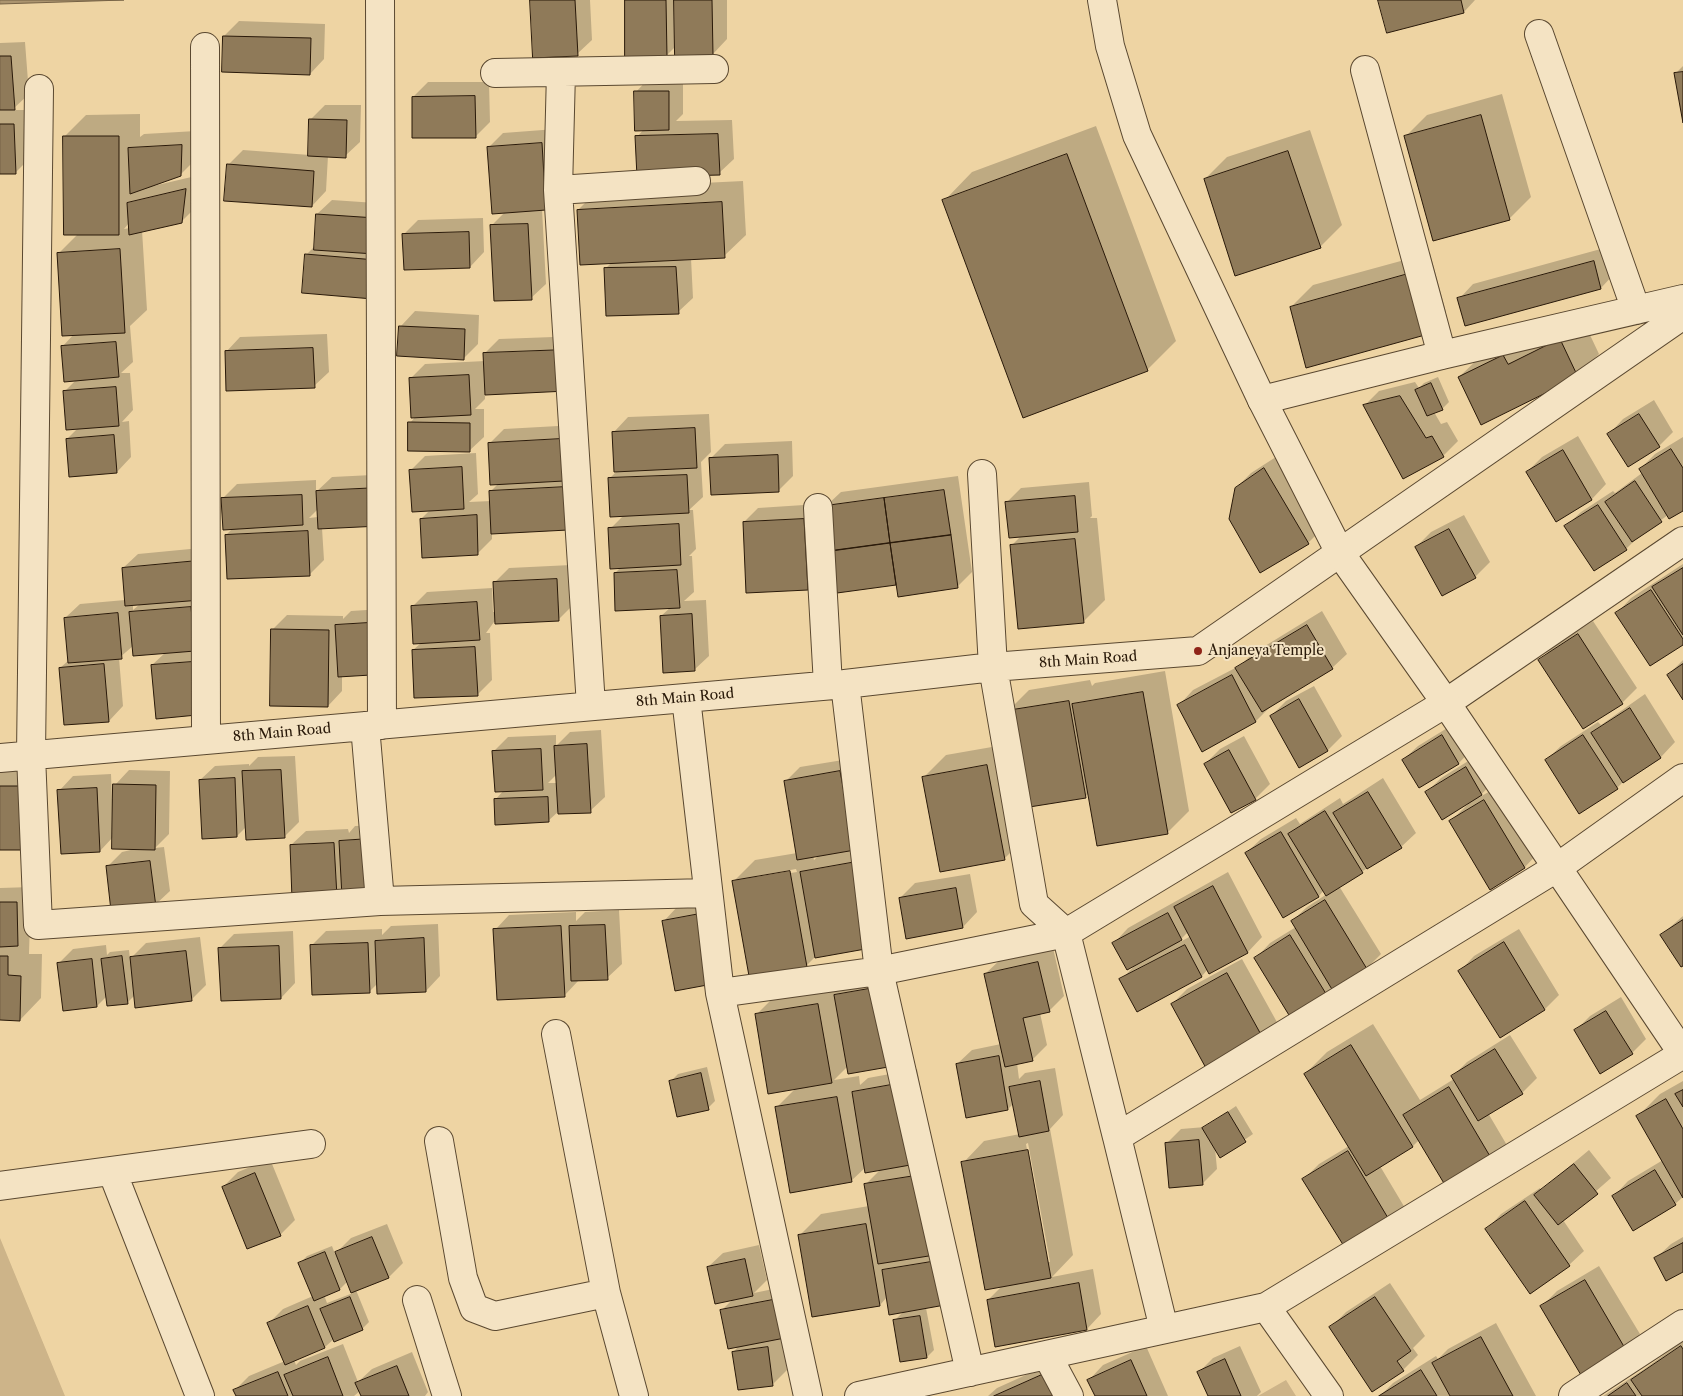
<!DOCTYPE html>
<style>
body{margin:0}
canvas{display:block;background:#eed4a3}
</style>
<canvas width="1683" height="1396"></canvas>
<script>
const ctx = document.querySelector('canvas').getContext('2d');
ctx.lineJoin = 'round';
function paint(path, color) { ctx.fillStyle = color; ctx.fill(path, 'evenodd'); }
function strokePath(path, color, width, dash) { ctx.strokeStyle = color; ctx.lineWidth = width; ctx.lineCap = dash ? 'butt' : 'round'; ctx.setLineDash(dash || []); ctx.stroke(path); }
function write(font, color, halo, rows, align = 'center') {
  ctx.font = font + ' "Libre Caslon Text",serif'; ctx.lineWidth = 4; ctx.setLineDash([]); ctx.textBaseline = 'middle'; ctx.strokeStyle = halo; ctx.fillStyle = color; for (const [text, x, y, turn = 0] of rows) {
    ctx.save(); ctx.translate(x, y); ctx.rotate((+turn || 0) * Math.PI / 180); ctx.textAlign = isNaN(turn) ? turn : align; if (halo) ctx.strokeText(text, 0, 0); ctx.fillText(text, 0, 0); ctx.restore();
  }
}
paint(new Path2D(`
 M0 1238 65 1396H0Z
 M1286 1380 1296 1396H1258Z`), '#cdb489');
const water = new Path2D(`
 M0 0H124L0 4Z`);
paint(water, '#ab946f');
strokePath(water, '#776346', 1);
paint(new Path2D(`
 M531 0H590L592 40 577 54Z
 M626 0H727V39L713 54 676 46 666 56Z
 M1379 0H1475L1464 12Z
 M239 21 325 24 324 59 310 74 224 36Z
 M25 42 29 94 12 110H28L30 158 15 173H0V43Z
 M1683 66V116L1675 74Z
 M650 77H683V114L676 121 732 120 734 159 719 173 637 137 644 129 636 92Z
 M428 82H489L490 122 475 137 413 97Z
 M1502 94 1531 197 1509 219 1405 137 1427 115Z
 M325 105H361L360 142 345 156H328L326 191 312 206 228 165 243 150 310 155V120Z
 M140 114V137L144 134 196 131 195 160 180 175 153 185V186L200 175 196 207 181 222 142 230 147 310 130 326 133 362 121 373H130L133 410 122 422 129 421 131 457 117 472 67 439 78 428 64 392 76 380 62 347 74 334 59 253 78 234 64 137 86 115ZM129 223 130 228 124 229Z
 M1096 126 1176 341 1147 370 944 201 972 172Z
 M556 129 542 209 546 284 531 298 491 226 505 212 488 148 503 133Z
 M1310 130 1342 225 1320 247 1205 179 1227 157Z
 M743 181 746 235 724 256 691 258 693 298 678 312 605 269 612 262 578 210 600 188Z
 M332 200 391 204 387 283 307 254 315 246 317 214Z
 M483 218 484 252 470 267 404 234 418 220Z
 M1608 247 1615 273 1601 288 1459 299 1473 284Z
 M1430 253 1446 312 1425 334 1291 307 1313 285Z
 M415 311 479 315 478 344 463 359 401 326Z
 M1582 318 1599 354 1578 376 1459 377 1481 356Z
 M327 334 329 372 314 386 226 352 240 337Z
 M580 336 567 389 485 394V399L475 409H484V437L469 451 410 423 416 416 410 379 425 364 485 361 484 354 499 339Z
 M1438 377 1449 402 1442 409 1434 412 1441 424 1447 422 1458 441 1443 456 1365 405 1379 391 1415 382 1419 388 1424 383Z
 M1654 400 1673 432 1659 446 1609 434 1623 419Z
 M709 414 711 452 701 462 703 497 689 510H693L696 549 689 556H692L694 592 684 601 706 600 709 656 694 670 661 616 671 607 615 573 621 567 610 529 624 515 609 479 616 472 614 432 628 417Z
 M576 425 582 514 492 533V539L478 553 421 519 430 510 411 470 425 456 476 453 478 494 469 502 491 501 490 492 498 484 489 444 504 429Z
 M1578 436 1606 484 1592 499 1556 520 1527 472 1542 457Z
 M1683 437V509L1668 515 1639 536 1626 549 1594 569 1566 526 1581 512 1613 491 1615 493 1642 473 1640 469 1655 454Z
 M792 441 793 476 779 490 710 459 725 444Z
 M1279 455 1323 528 1308 543 1261 571 1236 488 1251 473Z
 M392 474 322 528 324 560 309 575 226 535 233 528 222 499 237 484 316 480V492L332 477ZM318 509V517L309 518Z
 M958 476 972 572 957 587 897 584 838 592 826 506 841 492Z
 M1089 482 1092 516 1090 518H1097L1105 600 1083 622 1011 546 1021 536 1007 502 1021 488Z
 M819 504 823 574 808 589 744 522 758 508Z
 M1464 515 1490 562 1475 577 1416 547 1431 532Z
 M211 547V700L152 665 166 652 133 646 119 658 123 706 109 721 60 668 69 660 65 618 80 604 125 600 123 568 138 554ZM133 604H140L133 610Z
 M1683 564V643L1617 613 1631 598Z
 M571 565 573 605 558 620 494 622 486 633H490L492 680 477 695 413 650 421 643 413 606 427 592 492 588 493 612H496L494 583 509 568Z
 M382 609 342 676V691L328 706 272 630 287 615 343 616V619L351 611Z
 M1322 611 1347 654 1332 668 1270 707 1256 721 1179 705 1193 690 1241 665 1252 654Z
 M1593 621 1637 688 1622 703 1540 660 1554 646Z
 M1683 660V698L1668 675Z
 M1165 671 1189 811 1167 833 1089 793 1085 797 1007 712 1029 690 1090 680 1092 686 1095 683Z
 M1314 686 1342 736 1328 750 1299 766 1271 716 1286 701Z
 M1645 694 1675 742 1661 757 1625 780 1617 788 1546 760 1561 746 1598 722 1601 725Z
 M1457 722 1473 748 1459 763 1419 786 1403 760 1418 746Z
 M601 730 605 797 590 811H559L548 821 495 800 504 790 494 751 508 737 556 735V746L570 732ZM557 774V783H548Z
 M1244 736 1270 784 1255 799 1231 812 1205 764 1220 749Z
 M1009 744 1026 837 1004 859 924 777 946 755Z
 M1481 753 1496 779 1478 798 1499 786 1539 852 1525 867 1490 888 1450 822 1468 804 1427 792 1441 778Z
 M295 756 299 822 284 837 246 827 237 836 200 780 215 766 249 764V766L258 757Z
 M855 758 871 848 816 956 807 965 733 882 755 860 797 853 785 782 800 767ZM819 855 814 860 813 856ZM796 869 797 872 757 878V876Z
 M45 764 0 849V765Z
 M129 770 170 771 169 834 155 848 164 847 170 891 155 905 108 866 122 852 135 849 114 836 100 851 59 791 73 776 111 774 112 799H114L115 785Z
 M1383 778 1416 833 1401 847 1339 886 1381 954 1366 969 1328 996 1256 958 1270 943 1296 927 1292 921 1307 907 1327 894 1324 890 1319 896 1283 916 1246 853 1261 839 1296 818 1300 824 1340 798 1343 804Z
 M383 825 336 896 291 845 306 831 348 829 349 833 355 826Z
 M1228 872 1262 937 1248 952 1210 972 1208 969 1202 976 1137 1011 1121 980 1137 963 1114 943 1128 928ZM1188 932 1191 936 1180 942 1179 941Z
 M970 874 977 912 963 927 900 898 915 883Z
 M31 887 29 954H42L41 998 20 1020 0 1019V888Z
 M720 899 732 967 718 982 664 921 678 906Z
 M619 910 622 964 607 978 579 980 564 996 495 930 509 915 576 912V921L585 912Z
 M1683 916V964L1661 935Z
 M438 924 440 976 426 991 378 983 370 991 313 994 311 946 326 931 382 929V935L391 926Z
 M1519 929 1559 995 1545 1009 1500 1036 1460 971 1474 956Z
 M293 931 295 983 281 998 219 949 234 934Z
 M200 937 206 985 191 1000 135 995 127 1003 107 996 97 1006 58 964 73 949 106 945 107 955 110 952 129 950 130 959 146 943Z
 M1053 948 1064 996 1049 1011 1040 1013 1047 1045 1032 1060 1017 1063 1019 1079 1025 1073 1055 1068 1063 1115 1050 1129 1073 1255 1052 1277 1093 1269 1101 1314 1087 1329 988 1300 1002 1286 963 1163 984 1141 1020 1134 1014 1103 1008 1109 957 1064 972 1050 1001 1044 985 974 1000 960ZM1028 1143 1050 1262H1047L1026 1144Z
 M1242 959 1278 1024 1263 1039 1172 1004 1187 989Z
 M894 973 908 1050 848 1066 834 1080 859 1076 860 1085 868 1078 917 1069 949 1239 926 1308 934 1350 927 1357 894 1321 903 1312 887 1297 880 1305 799 1236 821 1214 869 1206 865 1185 882 1168 866 1167 851 1181 776 1108 796 1088 756 1015 778 993Z
 M1621 997 1646 1039 1632 1053 1575 1031 1590 1016Z
 M1373 1024 1420 1100 1454 1079 1453 1076 1467 1062 1510 1035 1537 1078 1522 1093 1488 1113 1508 1147 1494 1162 1419 1140 1413 1146 1380 1166 1405 1208 1390 1222 1304 1179 1319 1164 1349 1146 1305 1074 1327 1052Z
 M707 1067 715 1101 708 1108 671 1081 678 1074Z
 M1683 1081V1197L1675 1204 1614 1196 1628 1181 1663 1160 1638 1116 1660 1094Z
 M1236 1106 1253 1134 1221 1156 1215 1148 1217 1169 1202 1184 1167 1143 1181 1129 1205 1127Z
 M1589 1150 1611 1178 1563 1220 1584 1251 1569 1265 1487 1229 1501 1214 1540 1188 1541 1190Z
 M270 1159 295 1220 280 1235 223 1187 238 1172Z
 M387 1224 403 1263 389 1277 356 1290 369 1322 362 1329 334 1339 325 1347 294 1360 296 1365 300 1361 343 1344 358 1382 372 1369 412 1352 428 1392 425 1396H362L360 1391 354 1396H237L235 1390 249 1376 285 1361 269 1323 283 1309 313 1296 300 1263 307 1256 332 1246 335 1254 351 1238ZM348 1281 353 1293 327 1303 324 1295 340 1289Z
 M1683 1237V1270L1656 1258 1671 1244Z
 M759 1245 767 1280 754 1293 797 1284 783 1337 787 1370 773 1384 733 1352 740 1345 722 1310 733 1299 708 1267 723 1253Z
 M1599 1266 1640 1334 1625 1349 1542 1306 1557 1291Z
 M1390 1283 1425 1336 1413 1348 1418 1355 1403 1370 1331 1327 1346 1312Z
 M1496 1323 1536 1396H1380L1393 1383 1436 1356 1438 1359 1448 1349Z
 M1683 1341V1396H1603L1643 1370Z
 M1146 1346 1168 1396H1096L1089 1380 1103 1365Z
 M1240 1346 1261 1392 1257 1396H1209L1199 1372 1213 1358Z
 M1059 1360 1075 1396H988L997 1388Z`), '#0003');
const building = new Path2D(`
 M530 0H575L578 56 533 58Z
 M625 0H666L667 57 625 58Z
 M674 0H712L713 55 675 56Z
 M1378 0H1461L1464 13 1387 33Z
 M223 36 311 38 310 75 222 72Z
 M0 56H11L15 110H0Z
 M1683 72V123L1674 73Z
 M634 91H669V130L635 131Z
 M475 96 476 138H412V97Z
 M1481 115 1510 220 1433 241 1404 136Z
 M309 119 347 120 346 158 308 156Z
 M0 124H14L16 174H0Z
 M718 134 720 175 637 177 635 136Z
 M63 136H119V235H64Z
 M542 143 546 210 492 214 487 147Z
 M182 145 181 176 130 194 128 148Z
 M1288 151 1321 248 1235 276 1204 179Z
 M1067 154 1148 371 1023 418 942 200Z
 M227 164 314 171 312 207 224 201Z
 M186 189 182 223 129 235 127 203Z
 M722 202 725 258 580 265 577 210Z
 M316 214 376 218 375 254 314 250Z
 M528 224 532 300 494 301 490 225Z
 M469 232 470 268 404 270 402 234Z
 M120 249 125 333 62 336 57 253Z
 M305 254 376 260 373 299 302 293Z
 M1594 261 1601 289 1465 326 1457 298Z
 M676 267 679 314 606 316 604 268Z
 M1408 274 1425 335 1306 368 1290 307Z
 M399 326 465 329 464 360 397 356Z
 M1560 339 1578 377 1481 425 1458 377 1503 355 1508 364Z
 M116 342 119 377 64 382 61 346Z
 M313 348 315 388 226 391 225 351Z
 M565 350 567 391 485 395 483 353Z
 M469 375 471 415 411 418 409 378Z
 M1431 383 1443 410 1427 416 1415 390Z
 M116 387 119 426 66 430 63 391Z
 M1400 396 1426 438 1432 436 1444 457 1403 479 1363 405Z
 M1639 414 1660 447 1628 467 1607 434Z
 M408 422 470 423V452L408 451Z
 M695 428 697 468 614 472 612 432Z
 M114 435 117 473 69 477 66 439Z
 M561 439 564 481 490 485 488 443Z
 M1671 449 1683 468V511L1669 519 1639 469Z
 M1563 450 1592 500 1556 522 1526 472Z
 M778 455 779 492 711 495 709 458Z
 M462 467 464 509 412 512 409 470Z
 M1264 468 1309 544 1260 573 1229 519 1235 488Z
 M687 475 689 513 610 517 608 478Z
 M1635 481 1662 522 1632 542 1605 502Z
 M566 487 568 530 491 534 489 491Z
 M378 488 380 526 318 529 316 491Z
 M944 490 951 535 890 543 884 498Z
 M302 495 303 525 223 530 221 498Z
 M1075 496 1078 532 1009 538 1005 502Z
 M884 498 890 543 831 551 825 506Z
 M1598 505 1627 550 1594 571 1564 526Z
 M477 515 478 555 422 558 420 519Z
 M804 519 808 590 746 593 743 522Z
 M679 524 681 565 610 569 608 528Z
 M1449 529 1476 578 1442 596 1415 547Z
 M308 531 310 576 227 579 225 535Z
 M951 535 958 588 898 597 890 543Z
 M1075 539 1084 623 1018 629 1010 545Z
 M890 543 896 585 837 593 831 551Z
 M197 561 201 600 125 606 122 568Z
 M1683 568V635L1652 587Z
 M677 570 680 608 615 611 614 573Z
 M557 579 559 621 495 624 493 582Z
 M1651 590 1683 639V645L1650 666 1615 613Z
 M477 602 480 640 413 644 411 606Z
 M191 607 195 651 133 656 129 612Z
 M118 613 122 659 68 663 64 618Z
 M692 614 695 671 663 673 660 616Z
 M368 623 371 675 338 677 335 625Z
 M1307 625 1333 669 1262 712 1235 668Z
 M271 629 329 630 328 707 270 706Z
 M1578 634 1623 704 1583 729 1538 660Z
 M475 647 478 696 414 698 412 650Z
 M192 662 197 715 156 719 151 665Z
 M104 664 109 722 64 725 59 668Z
 M1683 664V700L1667 675Z
 M1232 675 1256 722 1202 752 1177 705Z
 M1143 692 1168 834 1097 846 1072 704Z
 M1299 699 1328 751 1299 768 1270 716Z
 M1069 701 1086 798 1023 808 1006 711Z
 M1630 708 1661 758 1623 783 1591 733Z
 M1442 735 1459 764 1419 788 1402 760Z
 M1583 735 1618 789 1579 814 1545 760Z
 M587 744 591 813 558 814 554 746Z
 M541 749 543 790 495 792 492 751Z
 M1229 750 1256 800 1231 813 1204 764Z
 M987 765 1005 860 940 872 922 777Z
 M1466 767 1482 795 1442 820 1425 792Z
 M281 770 285 838 246 840 242 771Z
 M840 771 855 850 797 860 784 781Z
 M235 778 237 837 202 839 199 780Z
 M113 784 156 785 155 850 112 849Z
 M0 786H24L26 850H0Z
 M97 788 100 852 61 854 57 790Z
 M1368 792 1402 848 1367 869 1333 813Z
 M548 797 549 822 495 825 494 799Z
 M1484 800 1525 868 1490 890 1449 821Z
 M1325 811 1363 873 1326 896 1288 834Z
 M1281 832 1319 897 1283 918 1245 853Z
 M369 839 372 895 342 897 339 841Z
 M334 843 337 897 292 899 290 845Z
 M150 861 156 907 111 911 106 866Z
 M856 862 871 948 815 958 800 872Z
 M790 871 807 967 749 976 732 881Z
 M1213 886 1248 953 1209 974 1174 907Z
 M956 888 963 928 906 939 899 898Z
 M1325 900 1367 969 1333 991 1291 921Z
 M0 902H17L18 946 0 947Z
 M705 913 718 983 675 991 662 921Z
 M1168 913 1182 940 1127 970 1112 943Z
 M1683 920V966L1681 967 1660 935Z
 M605 925 608 980 571 981 569 926Z
 M561 926 565 997 497 1000 493 929Z
 M1290 935 1328 997 1292 1020 1254 958Z
 M424 938 426 992 377 994 375 941Z
 M1504 942 1545 1010 1500 1038 1458 971Z
 M368 943 370 993 312 995 310 945Z
 M1185 945 1202 977 1137 1012 1119 979Z
 M279 946 281 999 221 1001 218 948Z
 M186 951 192 1001 135 1008 130 957Z
 M0 956H8V975L21 976 20 1021 0 1020Z
 M122 956 128 1004 107 1006 101 959Z
 M92 959 97 1007 63 1011 57 963Z
 M1038 962 1050 1012 1023 1018 1033 1061 1005 1067 984 974Z
 M1227 973 1264 1040 1207 1070 1171 1004Z
 M880 987 894 1066 848 1074 834 995Z
 M818 1004 832 1083 768 1094 755 1014Z
 M1606 1011 1633 1054 1600 1074 1574 1030Z
 M1351 1045 1413 1147 1366 1176 1304 1074Z
 M1495 1049 1523 1094 1478 1121 1451 1076Z
 M999 1056 1008 1110 966 1118 956 1064Z
 M701 1073 709 1110 677 1117 669 1081Z
 M1040 1081 1049 1131 1019 1137 1009 1087Z
 M902 1083 916 1164 865 1173 852 1092Z
 M1449 1087 1494 1163 1448 1190 1403 1115Z
 M1683 1090V1107L1675 1094Z
 M837 1097 852 1182 790 1193 775 1107Z
 M1666 1099 1683 1129V1198L1636 1116Z
 M1228 1112 1246 1142 1220 1158 1202 1128Z
 M1199 1140 1203 1185 1169 1188 1165 1143Z
 M1028 1150 1051 1278 985 1290 961 1162Z
 M1348 1151 1391 1223 1347 1251 1302 1179Z
 M1574 1164 1598 1194 1558 1225 1534 1195Z
 M1655 1170 1676 1205 1633 1231 1612 1196Z
 M255 1173 281 1236 247 1249 222 1187Z
 M921 1175 935 1255 878 1264 864 1184Z
 M1525 1201 1570 1266 1530 1294 1485 1229Z
 M866 1224 880 1306 812 1317 798 1235Z
 M372 1237 389 1278 351 1293 335 1252Z
 M1683 1243V1272L1666 1281 1654 1258Z
 M325 1252 340 1290 314 1301 298 1263Z
 M745 1259 753 1296 715 1304 707 1267Z
 M937 1261 945 1305 889 1315 882 1270Z
 M1585 1280 1626 1350 1581 1375 1540 1306Z
 M1079 1283 1087 1330 995 1347 987 1300Z
 M350 1297 363 1330 334 1342 320 1309Z
 M1375 1297 1411 1351 1397 1361 1404 1371 1372 1392 1329 1327Z
 M783 1298 790 1337 728 1349 720 1310Z
 M308 1306 325 1348 285 1365 267 1323Z
 M920 1316 927 1358 900 1362 893 1320Z
 M1481 1337 1513 1396H1450L1432 1363Z
 M1681 1346 1683 1349V1396H1642L1631 1380Z
 M768 1347 773 1386 738 1390 732 1352Z
 M328 1357 343 1396H293L284 1375Z
 M1225 1359 1241 1396H1208L1197 1372Z
 M1131 1360 1147 1396H1095L1087 1380Z
 M397 1366 409 1396H361L355 1383Z
 M1421 1370 1437 1396H1379Z
 M278 1372 288 1396H236L233 1390Z
 M1044 1374 1054 1396H994Z
 M1627 1383 1636 1396H1608Z`);
paint(building, '#8f7a59');
strokePath(building, '#291909', 1);
const minor = new Path2D(`
 M380 0 382 725
 M1539 34 1636 310
 M205 47 206 740
 M1365 70 1442 355
 M561 72 558 190 591 706
 M495 73 714 69
 M39 89 31 755 38 925 380 901 708 893
 M558 190 696 181
 M1262 400 1442 355 1683 299
 M982 474 993 667 1034 904 1066 933
 M818 508 828 685
 M1683 541 1446 703 1066 933 1117 1137 1558 867 1683 778
 M845 684 879 971 970 1372
 M686 698 720 993 808 1396
 M365 726 380 901
 M0 758 845 684 993 667 1198 651 1683 315
 M720 993 879 971 1066 933
 M556 1034 606 1293 634 1396
 M1117 1137 1164 1329
 M439 1141 463 1278 474 1308 495 1316 606 1293
 M112 1171 200 1396
 M0 1186 311 1144
 M417 1300 447 1396
 M1047 1355 1069 1396
 M859 1396 1266 1307
 M1329 1396 1266 1307 1683 1054
 M1573 1396 1683 1324`);
const tertiary = new Path2D(`
 M1102 0 1110 46 1137 135 1262 400 1340 553 1446 703 1683 1054`);
strokePath(minor, '#5a4830', 30);
strokePath(tertiary, '#5a4830', 30);
strokePath(minor, '#f4e3c3', 28);
strokePath(tertiary, '#f4e3c3', 28);
for (const [x, y, r, color] of [
 [1198,651,5,"#8f2418"]
]) { const dot = new Path2D(); dot.arc(x, y, r, 0, 2 * Math.PI); ctx.fillStyle = color; ctx.fill(dot); strokePath(dot, '#f4e3c3', 2); }
write('14px', '#291909', '#f4e3c3', [
 ["Anjaneya Temple",1208,651]
], 'left');
write('14px', '#291909', '#f4e3c3', [
 ["8th Main Road",1088,660,-4],
 ["8th Main Road",685,698,-5],
 ["8th Main Road",282,733,-5]
]);
</script>
